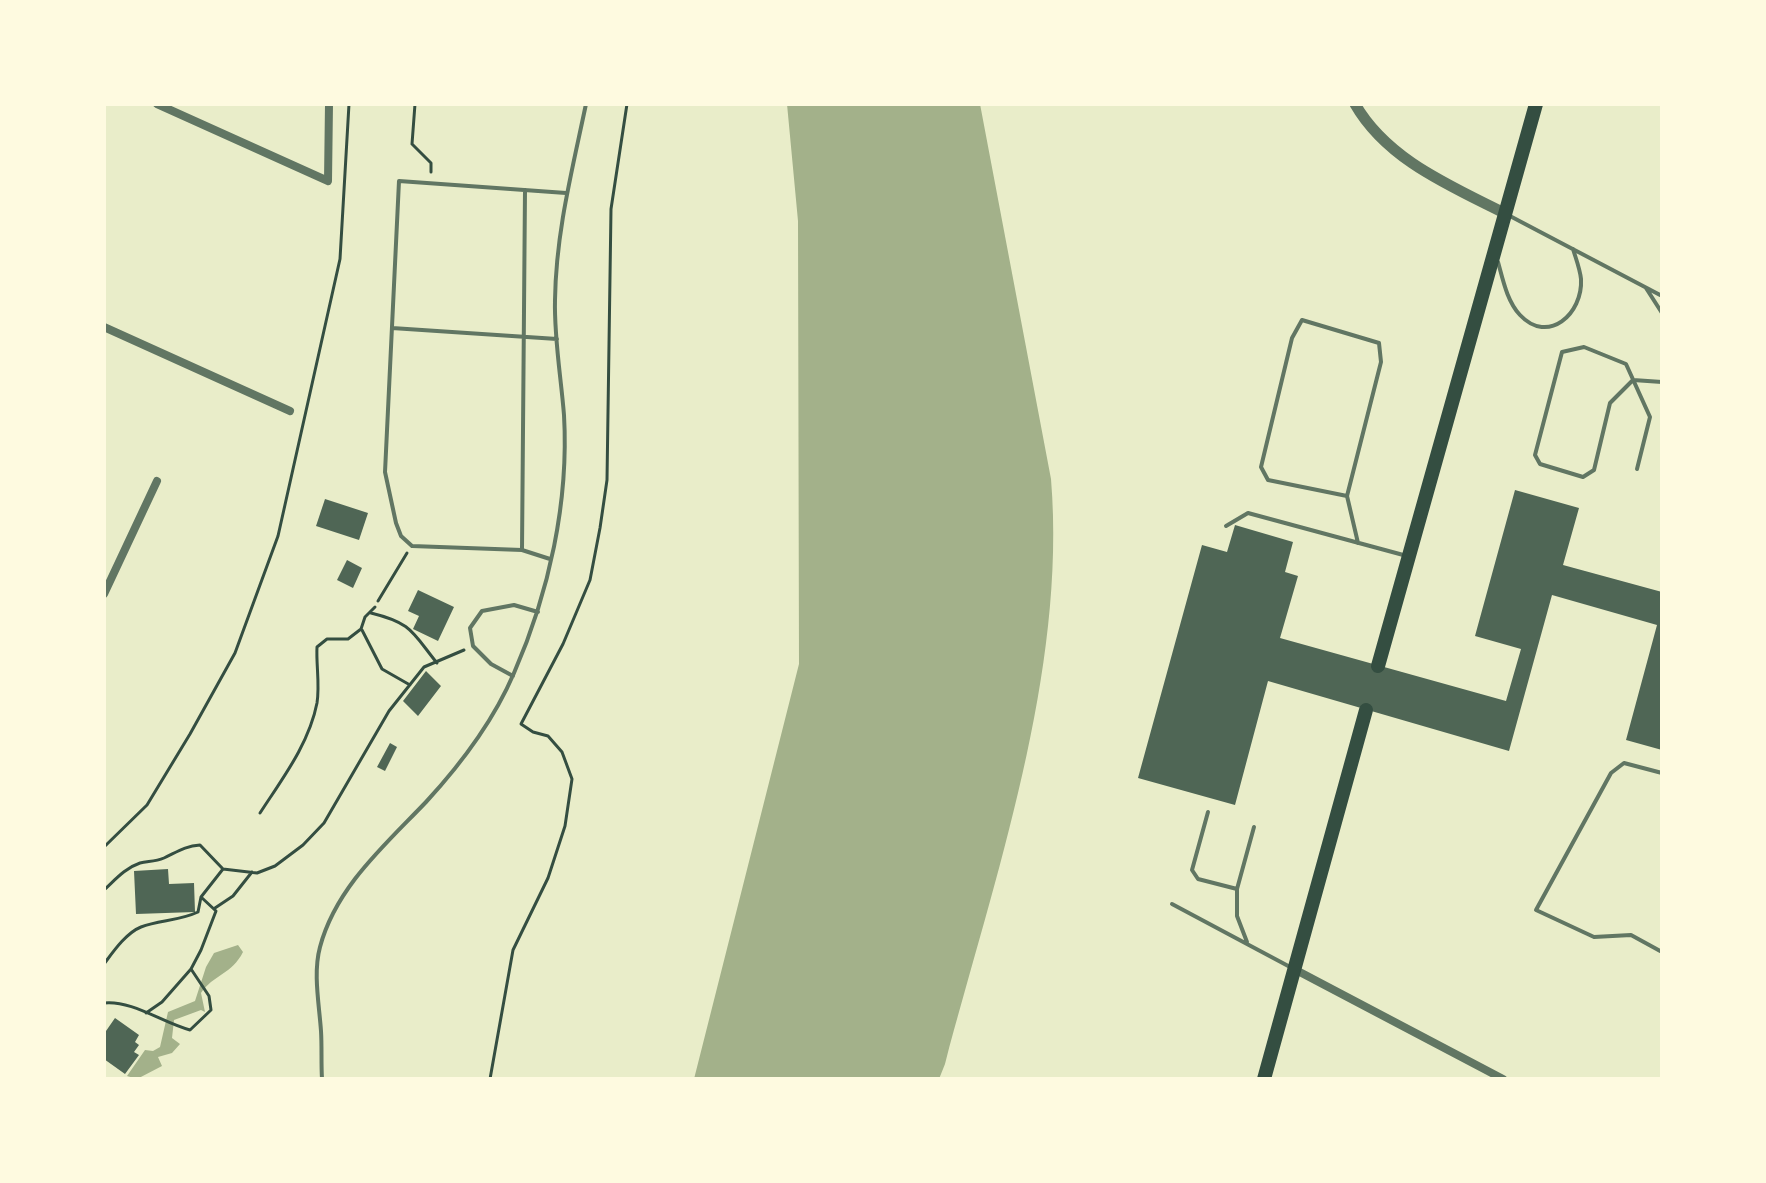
<!DOCTYPE html>
<style>
body{margin:0}
#map{position:relative;width:1766px;height:1183px;overflow:hidden;background:#e9edc9;font-family:"Source Sans 3",sans-serif}
canvas{display:block}
.frame{position:absolute;inset:0;border:106px solid #fefae0;pointer-events:none}
</style>
<div id="map">
<canvas width="1766" height="1183"></canvas>
<div class="frame"></div>
</div>
<script>
const ctx = document.querySelector('canvas').getContext('2d');
ctx.lineJoin = 'round';
function paint(path, color) { ctx.fillStyle = color; ctx.fill(path, 'evenodd'); }
function strokePath(path, color, width, dash) { ctx.strokeStyle = color; ctx.lineWidth = width; ctx.lineCap = dash ? 'butt' : 'round'; ctx.setLineDash(dash || []); ctx.stroke(path); }
paint(new Path2D(`
 M787 104H980L1051 479C1067 672 994 879 945 1064L939 1079H694L799 664 798 221Z
 M238 945 243 952C232 974 213 975 201 993L205 1012 201 1010 174 1020 172 1038 180 1044 172 1053 158 1057 162 1066 137 1079 127 1076 145 1050 153 1051 160 1047 168 1012 195 1001 206 967 214 953Z`), '#a3b18a');
paint(new Path2D(`
 M1515 490 1579 508 1563 565 1662 592V750L1626 740 1657 625 1552 595 1509 751 1268 681 1235 805 1138 778 1202 545 1227 552 1235 525 1293 542 1285 572 1298 576 1280 638 1506 701 1521 649 1475 636Z
 M325 499 368 513 359 540 316 526Z
 M347 560 362 568 353 588 337 580Z
 M418 590 454 607 438 641 413 629 419 616 408 611Z
 M426 671 441 686 418 716 403 701Z
 M390 743 397 747 385 771 377 767Z
 M168 869 169 884 194 883 195 912 136 914 134 871Z
 M115 1018 139 1035 135 1042 139 1045 134 1052 139 1055 125 1074 104 1059V1030L106 1031Z`), '#4f6655');
strokePath(new Path2D(`
 M415 104 412 144 431 163V172
 M378 601 407 553
 M371 613C412 623 412 632 437 663
 M362 630 382 669 410 685
 M260 813C282 779 309 744 317 703 320 684 316 665 317 647L327 639H348L361 629 365 617 375 607
 M104 847 147 805 190 734 235 653 278 536 340 259 349 104
 M223 869 257 873 275 866 303 845 324 823 389 711 424 667 464 650
 M104 890C115 880 125 868 140 863 148 861 155 862 164 858 177 852 185 846 200 845L223 869 201 897 216 911 201 950 191 969 209 996 211 1010 190 1030C163 1023 132 1000 104 1003
 M215 908 233 896 252 872
 M104 964C113 952 126 933 141 927 159 920 179 921 198 912L201 897
 M146 1013 162 1002 191 969
 M490 1079 513 950 548 878 565 826 572 779 562 752 548 736 533 732 521 724 563 644 590 580 600 528 607 480 611 209 627 104`), '#344e41', 3);
strokePath(new Path2D(`
 M525 190 522 550 412 546 401 536 396 523 385 472 399 181 566 193
 M1508 215 1662 296
 M1498 262C1503 280 1507 301 1520 315 1548 345 1583 314 1581 279 1580 269 1576 259 1573 249
 M1646 288 1662 313
 M392 328 557 339
 M1633 380 1610 403 1594 470 1583 477 1540 464 1535 455 1562 352 1584 347 1626 364 1650 417 1637 469
 M1633 380 1662 382
 M1347 496 1268 480 1261 467 1292 338 1302 320 1379 343 1381 362 1347 496 1358 543
 M1226 526 1248 513 1407 556
 M522 550 550 559
 M513 676 491 664 473 646 470 628 482 611 514 605 538 612
 M1662 773 1624 763 1611 773 1536 910 1594 937 1631 935 1662 952
 M1208 812 1192 870 1198 879 1237 889
 M1172 904 1292 968
 M1247 942 1237 916V889L1254 827
 M322 1079C321 1063 322 1047 321 1031 319 1003 313 973 320 947 336 887 385 845 426 802 462 763 493 722 514 673 549 593 569 502 564 415 561 377 554 338 555 300 556 232 572 171 586 104`), '#617663', 4);
strokePath(new Path2D(`
 M157 104 328 181 329 104
 M104 327 290 411
 M104 594 157 481
 M1294 969 1503 1079`), '#617663', 8);
strokePath(new Path2D(`
 M1355 104C1387 160 1451 186 1506 214`), '#617663', 11);
strokePath(new Path2D(`
 M1378 666 1536 104
 M1264 1079 1366 710`), '#344e41', 14);
</script>
